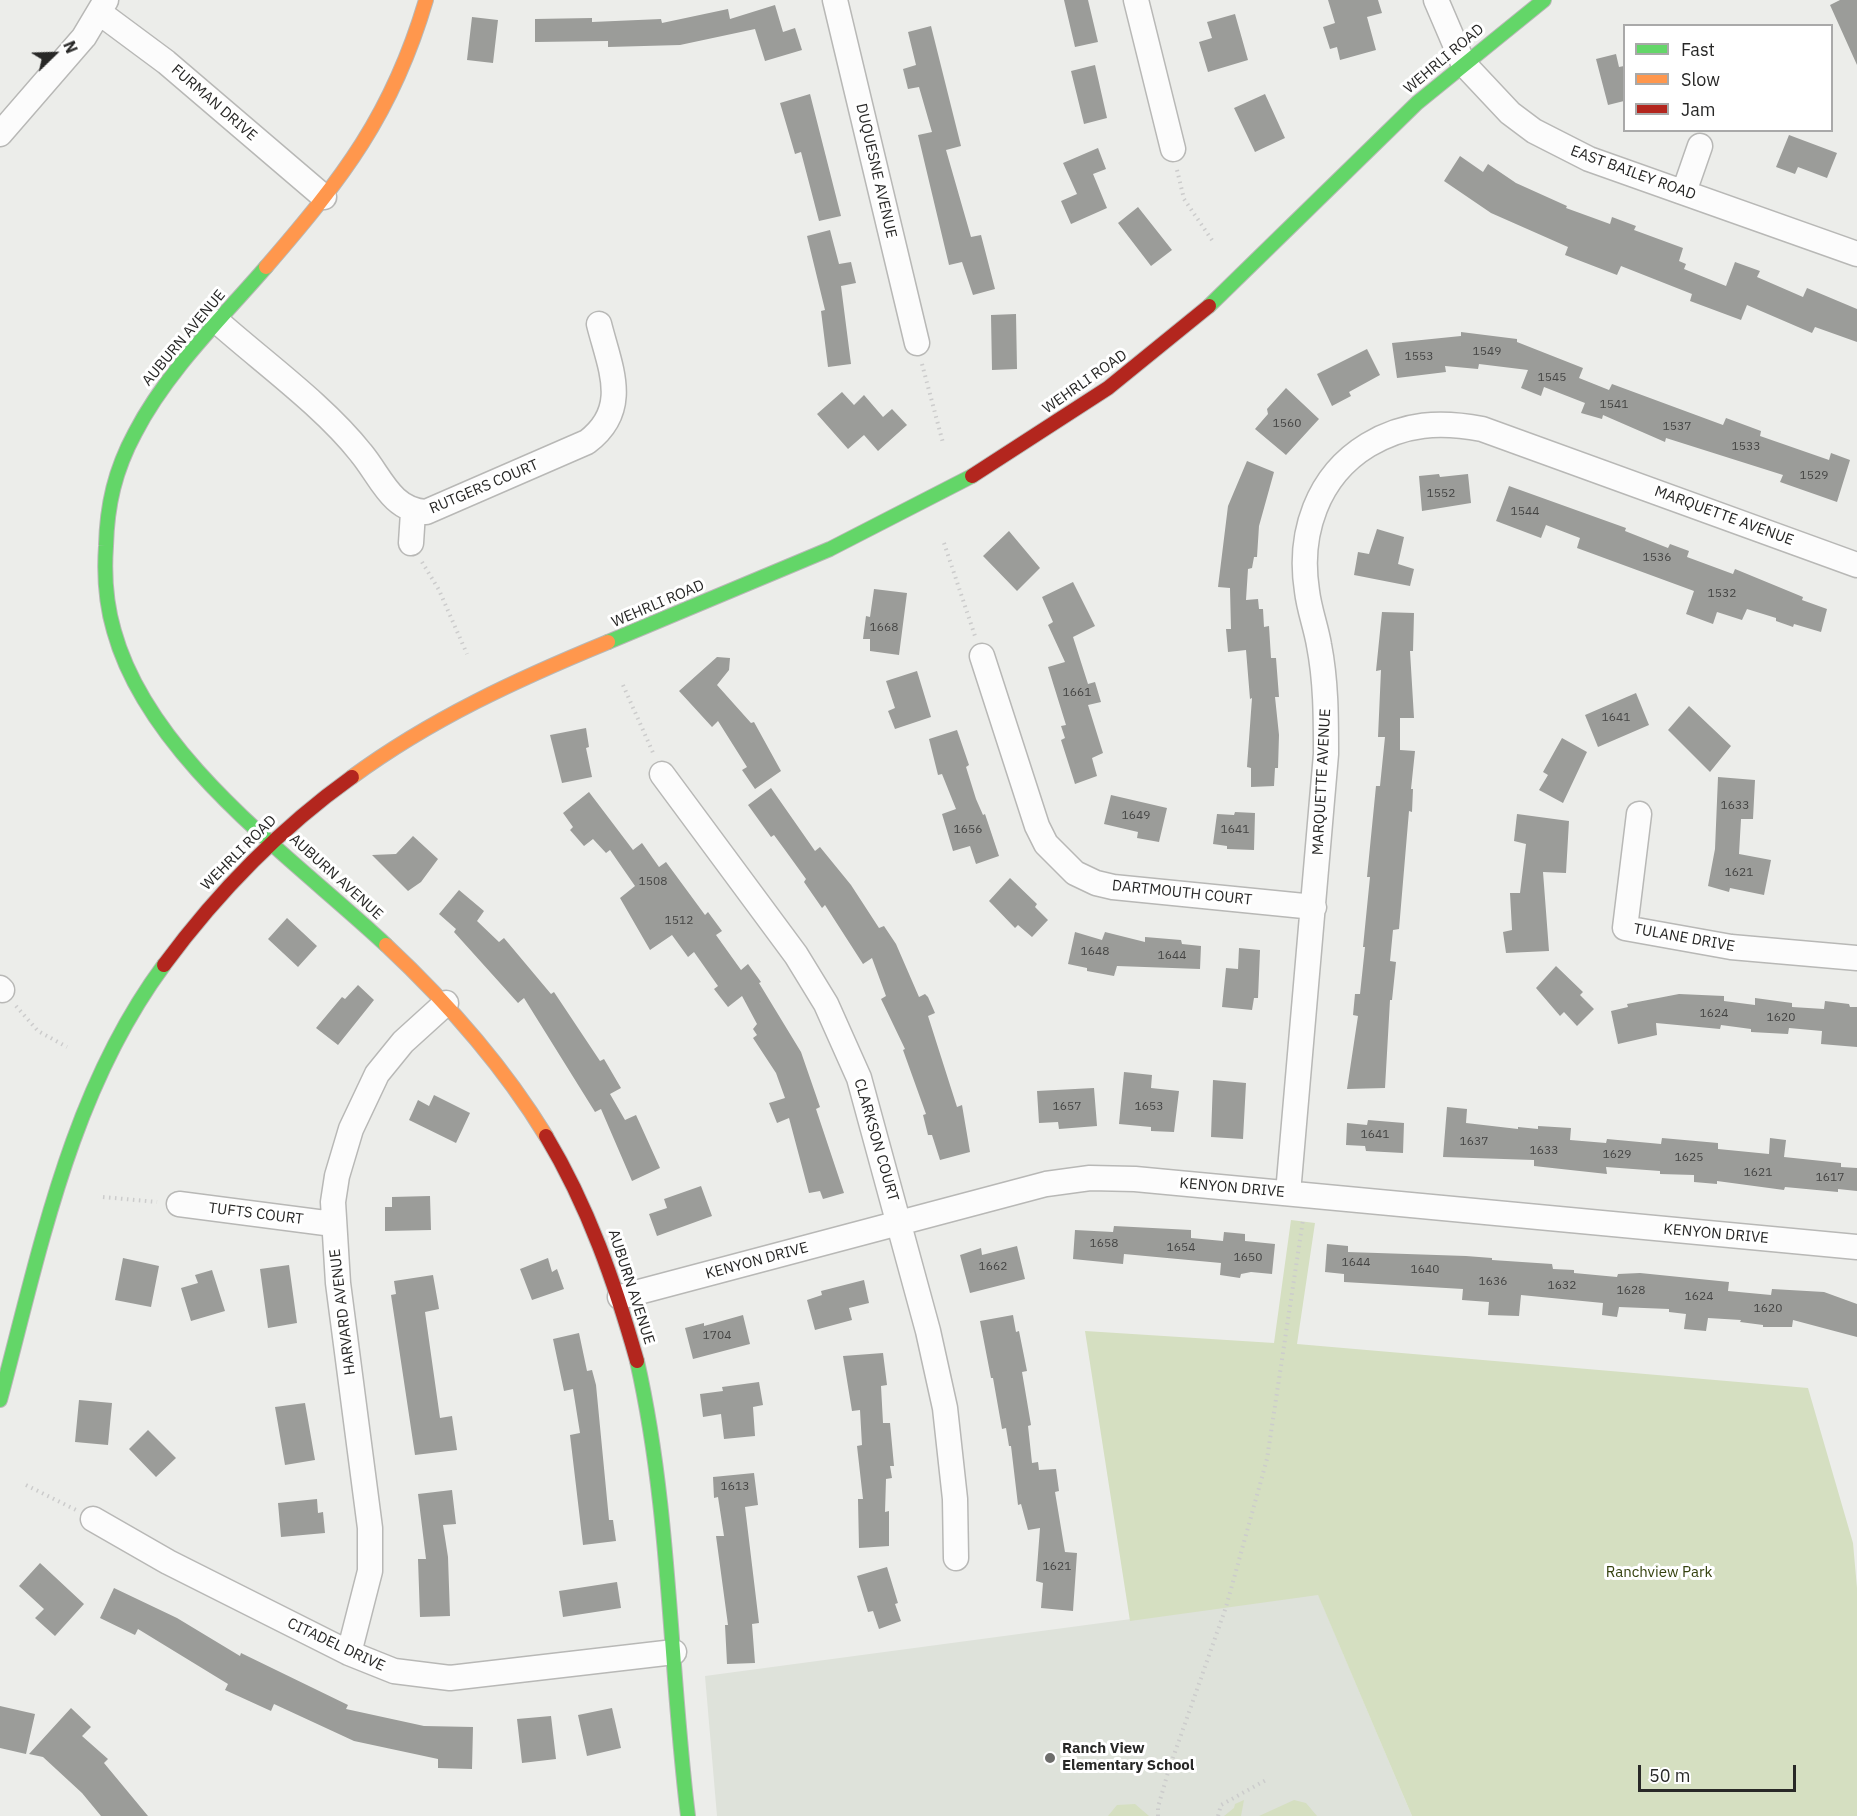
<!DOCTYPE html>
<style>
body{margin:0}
#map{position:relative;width:1857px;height:1816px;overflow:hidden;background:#ecedea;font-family:"IBM Plex Sans",sans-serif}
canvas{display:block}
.legend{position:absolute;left:1623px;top:24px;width:210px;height:108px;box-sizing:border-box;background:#fff;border:2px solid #a9a9a9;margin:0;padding:8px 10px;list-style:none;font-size:18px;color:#282827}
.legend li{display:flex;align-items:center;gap:12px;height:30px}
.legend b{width:30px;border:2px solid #a9a9a9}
.north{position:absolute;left:24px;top:24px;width:60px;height:60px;-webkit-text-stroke:4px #fff;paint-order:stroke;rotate:67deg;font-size:16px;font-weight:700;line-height:24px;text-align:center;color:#282827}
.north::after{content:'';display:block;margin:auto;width:21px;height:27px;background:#282827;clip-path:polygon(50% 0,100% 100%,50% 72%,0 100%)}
.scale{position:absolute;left:1638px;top:1765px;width:158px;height:27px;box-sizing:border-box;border:3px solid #282827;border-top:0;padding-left:8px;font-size:18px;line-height:21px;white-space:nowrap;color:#282827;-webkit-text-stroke:4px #fff;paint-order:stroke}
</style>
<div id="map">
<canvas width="1857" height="1816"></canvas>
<ul class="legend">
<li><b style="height:8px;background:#63d668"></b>Fast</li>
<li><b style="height:8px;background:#ff974d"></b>Slow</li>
<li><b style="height:8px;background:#b3261e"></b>Jam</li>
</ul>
<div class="north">N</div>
<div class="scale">50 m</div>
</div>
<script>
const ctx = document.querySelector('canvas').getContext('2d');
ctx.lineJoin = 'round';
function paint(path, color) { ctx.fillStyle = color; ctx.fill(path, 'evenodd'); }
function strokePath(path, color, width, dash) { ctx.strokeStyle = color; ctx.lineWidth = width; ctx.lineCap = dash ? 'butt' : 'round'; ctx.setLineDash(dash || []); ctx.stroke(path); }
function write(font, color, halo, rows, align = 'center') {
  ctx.font = font + ' "IBM Plex Sans",sans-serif'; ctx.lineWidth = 6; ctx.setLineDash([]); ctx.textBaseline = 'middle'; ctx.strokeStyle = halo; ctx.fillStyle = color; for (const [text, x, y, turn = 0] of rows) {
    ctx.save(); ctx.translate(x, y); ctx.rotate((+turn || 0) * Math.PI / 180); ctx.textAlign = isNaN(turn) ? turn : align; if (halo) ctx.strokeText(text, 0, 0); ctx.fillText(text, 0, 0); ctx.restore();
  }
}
paint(new Path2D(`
 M1318 1594 1412 1816H717L705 1676Z`), '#dee2da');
paint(new Path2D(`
 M1291 1220 1315 1223 1297 1344 1808 1388 1853 1543 1857 1588V1816H1412L1318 1595 1130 1621 1085 1331 1274 1343Z
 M1244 1800 1241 1816H1224L1234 1808 1235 1804Z
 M1294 1800 1306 1803 1317 1816H1259Z
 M1135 1804 1149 1816H1108L1117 1805Z`), '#d5dfc1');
paint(new Path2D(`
 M1064 0H1088L1098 42 1075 47Z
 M1328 0H1378L1382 13 1367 17 1376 50 1340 60 1337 47 1330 49 1323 27 1335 23Z
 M1840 0H1857V65L1830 5Z
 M775 5 783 32 795 28 802 50 765 61 755 29 680 45 608 47V41L535 42V19L592 18V22L661 19 662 23 728 9 730 19Z
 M1235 14 1248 60 1208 72 1199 42 1212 38 1207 22Z
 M472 17 498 20 493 63 467 60Z
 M931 26 961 146 946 150 971 237 981 235 995 289 973 295 962 262 949 265 918 135 932 132 919 87 908 89 903 69 916 65 908 32Z
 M1616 54 1619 67 1624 66V101L1608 105 1596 59Z
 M1095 65 1107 118 1084 124 1071 71Z
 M810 94 841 216 819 221 801 152 795 154 780 103Z
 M1265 94 1285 138 1255 152 1234 108Z
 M1789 135 1837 153 1827 178 1798 167 1795 174 1776 167Z
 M1098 148 1106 169 1093 174 1107 208 1071 224 1061 201 1077 194 1063 163Z
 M1460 156 1483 172 1488 164 1516 183 1567 206 1566 208 1610 224 1612 217 1636 226 1634 230 1683 248 1679 261 1686 264 1684 269 1726 286 1735 262 1760 271 1757 277 1803 297 1807 288 1857 309V342L1815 327 1812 333 1747 305 1741 320 1690 301 1692 294 1621 266 1617 275 1565 255 1568 247 1491 213 1444 181Z
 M1138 207 1172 250 1151 266 1118 223Z
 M830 230 839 264 851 262 856 283 841 286 851 364 828 367 821 311 825 310 807 236Z
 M1016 314 1017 369 992 370 991 315Z
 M1461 332 1517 339V342L1583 368 1579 378 1609 390 1612 384 1723 425 1726 418 1761 431 1760 436 1829 460 1831 453 1850 460 1837 502 1780 482 1783 475 1666 438 1665 442 1603 415 1602 419 1581 413 1585 403 1544 387 1541 396 1521 388 1528 370 1479 364 1478 369 1445 366 1446 372 1397 378 1392 343 1461 336Z
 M1367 349 1380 375 1349 392 1351 396 1332 406 1317 374Z
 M1286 388 1319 419 1286 455 1255 429 1268 414 1267 409Z
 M842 392 854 405 864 395 883 417 892 409 907 425 878 451 864 435 848 449 817 414Z
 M1247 461 1274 472 1259 526 1257 557H1254L1252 568 1248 569 1246 600 1258 599 1259 609H1263L1264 627 1269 626 1271 658H1276L1279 697H1275L1279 735 1278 768H1275L1274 786 1251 787V768L1247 767 1252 698 1250 699 1246 650 1228 652 1226 629H1231L1230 588 1218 587 1228 506Z
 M1439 474 1440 477 1468 474 1471 503 1422 511 1419 476Z
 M1509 486 1626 528 1625 531 1668 548 1670 544 1689 551 1687 557 1733 574 1735 569 1803 597 1802 600 1827 609 1821 632 1794 624 1793 627 1776 621V618L1747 609 1742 620 1717 612 1713 624 1686 614 1694 591 1577 548 1580 538 1546 525 1541 538 1496 521Z
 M1377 529 1404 537 1398 564 1414 569 1410 586 1354 575 1358 552 1369 554Z
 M1009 531 1040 568 1017 591 983 556Z
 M1073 582 1095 626 1073 637 1088 684 1095 682 1101 702 1088 705 1103 753 1092 758 1097 776 1075 784 1061 740 1065 738 1061 726 1066 725 1048 667 1065 662 1048 625 1053 622 1042 597Z
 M874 589 907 593 899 655 870 651V639H863L866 616 870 617Z
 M1382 612 1414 613 1413 651H1410L1414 718H1400V750L1415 751 1411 789H1413L1412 812 1409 811 1399 929 1393 930 1390 961 1396 962 1392 1000H1390L1385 1088 1347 1089 1358 1016 1353 1015 1355 994H1360L1365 947H1363L1370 877H1367L1376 786H1380L1385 737H1378L1381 670 1376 671Z
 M717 657 730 658 729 670 717 685 751 723 754 722 781 771 755 789 742 770 747 767 718 721 712 727 679 691Z
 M917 671 931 717 895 729 888 711 895 708 886 681Z
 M1636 693 1649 725 1598 747 1585 715Z
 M1689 706 1731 746 1710 772 1668 730Z
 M586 728 589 747 586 748 592 777 562 783 550 735Z
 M957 730 969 765 966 767 976 799 983 815 985 814 999 856 976 864 970 846 953 851 942 814 956 809 942 774 938 775 929 739Z
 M1562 738 1587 752 1563 803 1539 790 1548 775 1543 772Z
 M1718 777 1755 780 1753 819H1741L1739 854 1771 860 1764 895 1730 888 1729 892 1708 886 1715 849Z
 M771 788 815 851 820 847 851 885 879 928 884 926 896 944 919 997 925 994 928 997 935 1013 928 1016 957 1107 962 1105 970 1152 940 1160 932 1135H928L923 1115 926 1114 903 1050 905 1049 881 999 886 996 872 958 863 964 825 905 822 908 804 882 806 879 785 850 774 835 771 837 748 805Z
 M589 792 633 850 642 843 659 867 666 862 705 915 708 912 722 931 716 935 741 970 748 964 761 982 759 983 801 1052 820 1107 816 1109 844 1193 823 1199 820 1191 809 1193 789 1118 777 1123 769 1103 785 1098 776 1073 753 1038 757 1035 753 1029 757 1024 742 996 728 1007 714 989 718 986 694 952 688 957 672 935 650 950 620 898 635 886 610 850 606 853 593 839 584 846 570 830 573 827 563 813Z
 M1111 795 1167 808 1159 842 1137 838 1138 832 1104 824Z
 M1235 812 1255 813 1254 850 1227 849V846L1213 844 1217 814 1234 815Z
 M1517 814 1569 821 1566 873 1543 872 1549 951 1506 953 1503 932 1512 930 1510 893H1520L1526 844 1514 841Z
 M413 836 438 859 421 882 408 891 372 855 396 854Z
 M1010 878 1037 904 1035 907 1048 920 1032 937 1018 925 1015 928 989 901Z
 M459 890 484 911 477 921 499 942 504 938 551 994 554 992 600 1061 604 1059 621 1088 610 1094 625 1120 636 1115 660 1168 632 1181 601 1109 595 1112 524 998 518 1003 454 932 456 929 439 914Z
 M287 918 317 946 298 967 268 939Z
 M1075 932 1102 940 1105 932 1145 942V937L1181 940 1182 944 1201 946 1200 969 1117 966 1114 976 1087 971V968L1068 964Z
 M1239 948 1260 950 1258 998H1254L1252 1010 1222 1007 1226 968 1238 969Z
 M1556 966 1583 992 1580 995 1594 1009 1577 1026 1564 1012 1560 1016 1536 988Z
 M358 985 374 1000 338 1045 316 1028 342 997 345 999Z
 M1679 994 1724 996V1001L1755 1005V998L1792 1003V1007L1824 1009 1825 1001 1849 1004 1850 1007H1857V1047L1821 1044 1822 1031 1789 1028 1788 1034 1751 1032V1029L1721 1025 1720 1029 1656 1023 1657 1035 1618 1044 1611 1011 1628 1007 1627 1004Z
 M1124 1072 1152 1075 1151 1088 1179 1091 1174 1132 1151 1131V1127L1119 1124Z
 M1213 1080 1246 1083 1243 1139 1211 1137Z
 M1094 1088 1097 1126 1059 1129 1058 1122 1039 1123 1037 1091Z
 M434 1095 470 1113 456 1143 409 1120 418 1100 429 1106Z
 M1447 1107 1467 1109 1466 1123 1518 1129V1127L1538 1129V1126L1571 1128 1570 1140 1606 1143 1607 1139 1661 1144 1662 1138 1718 1143V1149L1769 1154 1770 1138 1786 1140 1784 1157 1841 1163V1167L1857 1168V1191L1838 1189V1192L1785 1187 1784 1190 1717 1181V1184L1694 1182V1175L1660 1174V1171L1606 1167 1607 1174 1534 1166V1160L1443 1157Z
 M1368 1120 1404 1123 1403 1153 1366 1151 1365 1146 1346 1145 1347 1123 1367 1125Z
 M701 1186 712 1216 657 1236 649 1214 667 1208 664 1199Z
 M430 1196 431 1230 385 1231V1207H392V1197Z
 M1114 1226 1191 1230V1238L1223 1241 1224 1232 1245 1234V1241L1275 1244 1272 1274 1251 1272 1241 1274 1240 1278 1220 1275 1221 1263 1124 1254 1123 1264 1073 1259 1075 1230 1113 1232Z
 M1327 1244 1348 1246V1252L1466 1256 1492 1258V1260L1552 1264 1553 1269 1574 1270V1273L1617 1277 1618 1274 1640 1273 1729 1282 1728 1291 1771 1295 1772 1289 1824 1292 1857 1304V1337L1793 1320 1792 1327H1763V1325L1740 1322 1741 1320 1708 1318 1706 1331 1684 1329 1686 1314 1669 1312V1309L1619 1307 1617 1317 1602 1315 1603 1303 1521 1295 1519 1316 1488 1315 1489 1302 1462 1300 1463 1289 1344 1282V1274L1325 1272Z
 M1017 1246 1025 1279 970 1293 960 1255 981 1248 982 1255Z
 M123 1258 159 1266 151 1307 115 1300Z
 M548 1258 552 1272 557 1269 564 1289 532 1300 520 1269Z
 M289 1265 297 1323 268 1328 260 1269Z
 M212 1270 225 1311 191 1321 181 1288 198 1283 195 1275Z
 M433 1275 439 1309 425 1312 440 1418 452 1416 457 1450 415 1455 391 1295 396 1294 394 1281Z
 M864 1280 869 1303 849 1308 852 1320 815 1330 807 1300 822 1295 821 1291Z
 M743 1315 750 1344 693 1359 685 1328 704 1323V1326Z
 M1013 1315 1016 1332 1019 1331 1027 1371 1022 1372 1031 1425 1028 1426 1032 1463 1038 1462 1039 1470 1056 1469 1059 1491 1055 1492 1065 1552 1077 1553 1073 1611 1041 1608 1043 1583 1036 1581 1040 1528 1028 1530 1021 1504 1018 1505 1011 1446H1009L1006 1428 1002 1429 993 1378H991L980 1321Z
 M579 1333 587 1371 592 1370 596 1385 609 1520H613L616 1541 583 1545 570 1435 580 1433 573 1389 564 1391 553 1339Z
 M883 1353 887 1385 881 1386 883 1423H890L894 1466H890L892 1478 886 1479 885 1512 889 1511V1546L859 1548 858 1499H863L857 1446 862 1445 860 1410 852 1411 843 1356Z
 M759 1382 763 1405 753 1407 755 1436 724 1439 721 1414 703 1417 700 1394 723 1391 722 1387Z
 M79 1400 112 1403 108 1445 75 1442Z
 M305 1403 315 1460 285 1465 275 1407Z
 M148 1430 176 1458 156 1477 129 1449Z
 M754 1473 758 1505 745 1507 759 1623 752 1624 755 1663 727 1664 725 1625H728L716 1536H724L718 1497 714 1498 713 1477Z
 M452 1490 456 1524 443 1525 448 1557 450 1616 420 1617 418 1559H426L418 1494Z
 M317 1499 318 1513 323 1512 325 1533 281 1537 278 1503Z
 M40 1563 84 1604 55 1636 35 1618 44 1609 19 1586Z
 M887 1567 898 1603 895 1604 901 1621 879 1629 873 1611 868 1612 857 1576Z
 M617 1582 621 1608 563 1617 559 1591Z
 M114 1588 177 1618 240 1656 241 1653 348 1705 346 1709 424 1726 473 1727 472 1769 438 1768V1759L354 1741 274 1704 271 1711 225 1690 228 1684 138 1629 135 1635 100 1618Z
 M0 1706 35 1714 26 1754 0 1748Z
 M71 1708 91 1727 82 1736 108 1759 104 1763 148 1816H101L82 1793 43 1757 29 1754Z
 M612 1708 621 1748 587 1756 578 1715Z
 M551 1716 556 1759 522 1763 517 1719Z`), '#9b9c99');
const street = new Path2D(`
 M835 0 917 343
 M1136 0 1173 149
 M1436 0 1463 63 1510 113 1534 131 1589 159 1857 254
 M100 13 166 62 324 197
 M0 134 84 37 106 0
 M1684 192 1700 146
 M218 322C263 362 324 406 361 453 381 477 391 510 426 512L587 442C631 409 610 368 599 324
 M411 543 413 512
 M982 656 1037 826 1046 844 1075 873 1096 883 1113 887 1314 907
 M662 774 796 955 826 1004 859 1078 928 1331 945 1408 955 1499 956 1558
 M1639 814 1625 928 1731 947 1857 958
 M0 988 2 990
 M1288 1193 1326 754C1326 717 1326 681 1319 645 1316 627 1309 609 1307 591 1298 534 1317 476 1368 445 1405 423 1440 421 1482 429L1857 565
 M179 1204 333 1224
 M620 1297 1046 1184 1090 1178 1135 1179 1857 1247
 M93 1519 168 1562 349 1653 394 1671 450 1678 674 1652
 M349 1653 370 1571V1528L338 1283 333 1202 337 1176 351 1129 377 1074 403 1042 446 1003`);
const fast = new Path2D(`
 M266 267C221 319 167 371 135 433 115 470 107 505 106 546 104 574 106 604 114 631 149 758 293 858 386 945
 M1209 306 1417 103 1544 0
 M608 642 830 549 972 476
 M637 1361C671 1511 669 1664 688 1816
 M0 1400C40 1251 70 1092 164 965`);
const slow = new Path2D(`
 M266 267C343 178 392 115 426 0
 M352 777C431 719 518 679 608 642
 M386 945C448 1003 502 1064 546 1136`);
const jam = new Path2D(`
 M972 476 1108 388 1209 306
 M164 965C218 892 278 830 352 777
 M546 1136C588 1206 615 1283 637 1361`);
strokePath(street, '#b8b8b6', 27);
strokePath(fast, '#b8b8b6', 16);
strokePath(slow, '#b8b8b6', 16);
strokePath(jam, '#b8b8b6', 16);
strokePath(new Path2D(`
 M1177 170 1184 199 1214 243
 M922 364 943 443
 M944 543 975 636
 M422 562 439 590 467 654
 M623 685 654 755
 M16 1006 38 1031 67 1047
 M103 1197 157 1202
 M26 1485 76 1510
 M1158 1816V1807L1169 1769 1226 1607 1267 1459 1303 1220
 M1218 1816 1221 1805 1266 1780`), '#ccc', 4, [1.5, 4.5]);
strokePath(street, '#fcfcfc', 24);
strokePath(fast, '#63d668', 14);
strokePath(slow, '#ff974d', 14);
strokePath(jam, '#b3261e', 14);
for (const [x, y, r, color] of [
 [1050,1758,6,"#6d6d6b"]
]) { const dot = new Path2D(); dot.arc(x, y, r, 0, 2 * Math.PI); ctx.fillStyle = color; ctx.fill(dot); strokePath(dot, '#fff', 2); }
write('12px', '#454544', null, [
 ["1549",1487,352],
 ["1553",1419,357],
 ["1545",1552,378],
 ["1541",1614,405],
 ["1560",1287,424],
 ["1537",1677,427],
 ["1533",1746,447],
 ["1529",1814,476],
 ["1552",1441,494],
 ["1544",1525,512],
 ["1536",1657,558],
 ["1532",1722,594],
 ["1668",884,628],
 ["1661",1077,693],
 ["1641",1616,718],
 ["1633",1735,806],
 ["1649",1136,816],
 ["1656",968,830],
 ["1641",1235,830],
 ["1621",1739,873],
 ["1508",653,882],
 ["1512",679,921],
 ["1648",1095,952],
 ["1644",1172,956],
 ["1624",1714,1014],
 ["1620",1781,1018],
 ["1657",1067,1107],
 ["1653",1149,1107],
 ["1641",1375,1135],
 ["1637",1474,1142],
 ["1633",1544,1151],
 ["1629",1617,1155],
 ["1625",1689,1158],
 ["1621",1758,1173],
 ["1617",1830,1178],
 ["1658",1104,1244],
 ["1654",1181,1248],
 ["1650",1248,1258],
 ["1644",1356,1263],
 ["1662",993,1267],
 ["1640",1425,1270],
 ["1636",1493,1282],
 ["1632",1562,1286],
 ["1628",1631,1291],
 ["1624",1699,1297],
 ["1620",1768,1309],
 ["1704",717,1336],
 ["1613",735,1487],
 ["1621",1057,1567]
]);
write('15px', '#282827', '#fff', [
 ["WEHRLI ROAD",1444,59,-40],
 ["FURMAN DRIVE",214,103,41],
 ["DUQUESNE AVENUE",876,171,77],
 ["EAST BAILEY ROAD",1633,173,20],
 ["AUBURN AVENUE",184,338,-50],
 ["WEHRLI ROAD",1085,382,-35],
 ["RUTGERS COURT",484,487,-23],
 ["MARQUETTE AVENUE",1724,516,20],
 ["WEHRLI ROAD",658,604,-23],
 ["MARQUETTE AVENUE",1322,782,-87],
 ["WEHRLI ROAD",239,853,-45],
 ["AUBURN AVENUE",336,877,42],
 ["DARTMOUTH COURT",1182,893,6],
 ["TULANE DRIVE",1684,938,10],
 ["CLARKSON COURT",876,1140,74],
 ["KENYON DRIVE",1232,1188,5],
 ["TUFTS COURT",256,1214,7],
 ["KENYON DRIVE",1716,1234,5],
 ["KENYON DRIVE",757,1261,-15],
 ["AUBURN AVENUE",631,1287,72],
 ["HARVARD AVENUE",343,1312,-97],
 ["CITADEL DRIVE",336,1645,25]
]);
write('15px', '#34410d', '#fff', [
 ["Ranchview Park",1659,1573]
]);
write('bold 15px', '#282827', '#fff', [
 ["Ranch View",1062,1749],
 ["Elementary School",1062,1766]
], 'left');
</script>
